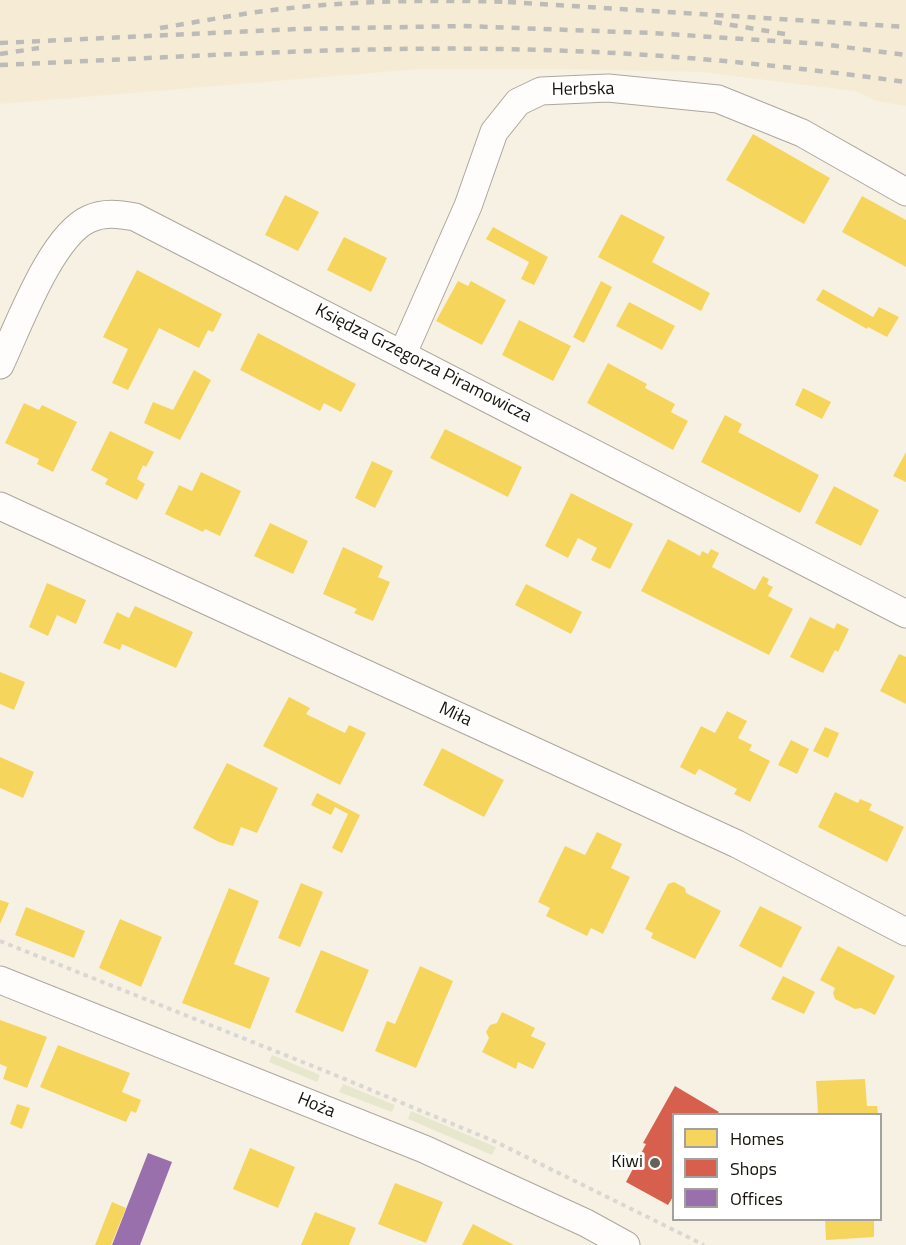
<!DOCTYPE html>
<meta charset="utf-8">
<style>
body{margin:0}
#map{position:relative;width:906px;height:1245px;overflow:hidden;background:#f7f1e4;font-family:"Titillium Web",sans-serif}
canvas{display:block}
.legend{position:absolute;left:672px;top:1113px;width:210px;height:108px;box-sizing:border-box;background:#fff;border:2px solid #a2a19d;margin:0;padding:8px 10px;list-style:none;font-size:18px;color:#16130b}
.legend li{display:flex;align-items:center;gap:12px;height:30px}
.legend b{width:30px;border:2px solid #a2a19d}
</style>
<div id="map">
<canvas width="906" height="1245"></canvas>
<ul class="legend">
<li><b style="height:16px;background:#f6d55c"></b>Homes</li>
<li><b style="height:16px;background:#d6604d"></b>Shops</li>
<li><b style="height:16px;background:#9970ab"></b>Offices</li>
</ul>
</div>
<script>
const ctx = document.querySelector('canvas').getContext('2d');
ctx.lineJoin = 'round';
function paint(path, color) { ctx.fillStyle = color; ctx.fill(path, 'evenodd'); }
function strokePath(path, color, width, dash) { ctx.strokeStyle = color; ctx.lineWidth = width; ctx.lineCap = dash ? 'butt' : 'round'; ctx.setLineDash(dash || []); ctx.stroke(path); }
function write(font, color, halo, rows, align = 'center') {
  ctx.font = font + ' "Titillium Web",sans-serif'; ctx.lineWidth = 6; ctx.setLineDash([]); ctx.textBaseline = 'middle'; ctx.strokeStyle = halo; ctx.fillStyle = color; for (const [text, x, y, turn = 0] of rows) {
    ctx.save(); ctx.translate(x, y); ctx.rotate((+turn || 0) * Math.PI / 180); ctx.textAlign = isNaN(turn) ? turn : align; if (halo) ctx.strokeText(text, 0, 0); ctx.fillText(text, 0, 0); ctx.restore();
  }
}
paint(new Path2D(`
 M0 0H906V106L876 101 855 91 701 72 559 69H420L0 104Z`), '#f6ecd5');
paint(new Path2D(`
 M272 1055 320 1075 317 1082 269 1062Z
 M343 1084 395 1105 392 1112 339 1092Z
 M411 1111 496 1147 492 1155 408 1119Z`), '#e7e7cd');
paint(new Path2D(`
 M753 134 830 178 804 224 726 180Z
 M285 195 319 212 298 251 265 235Z
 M862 196 906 220V267L842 232Z
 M621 214 665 237 652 262 710 293 701 311 598 257Z
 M493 227 548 257 534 285 521 279 529 262 486 239Z
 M344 237 387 258 371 292 327 270Z
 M137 270 222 314 213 332 208 330 199 348 159 328 128 390 112 383 128 349 103 337Z
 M458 281 468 286 471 281 506 300 482 345 436 321Z
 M601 281 612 287 584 343 573 337Z
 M823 289 873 317 879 307 899 317 887 337 868 327 867 329 816 300Z
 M629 302 675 326 662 350 616 326Z
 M519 320 571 346 553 381 502 355Z
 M258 333 356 384 341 412 324 403 320 411 240 370Z
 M608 363 647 384 645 388 675 404 671 412 688 421 673 450 587 403Z
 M194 370 211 380 180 440 144 423 153 402 173 410Z
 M803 388 831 402 822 419 795 405Z
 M24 403 39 410 42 405 77 422 53 472 37 464 39 459 5 443Z
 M725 415 742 424 738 432 819 475 800 513 701 462Z
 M445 429 522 467 508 497 430 458Z
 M110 431 154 452 146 467 143 465 137 479 145 484 137 500 105 484 108 479 91 470Z
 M906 452V482L893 476Z
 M372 461 393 471 375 508 355 498Z
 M201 472 241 491 220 536 205 529 203 532 165 514 179 485 192 491Z
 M834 486 879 510 861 546 815 523Z
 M571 493 633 524 610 569 591 560 597 548 578 538 568 558 545 546Z
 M270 523 308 541 293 574 254 556Z
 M668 539 700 556 702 551 708 554 711 549 719 553 712 567 755 590 763 576 769 579 767 584 773 587 768 596 793 609 769 655 641 591Z
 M343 547 383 566 378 577 390 582 373 621 354 613 357 609 323 594Z
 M47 583 86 600 76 624 57 615 48 636 29 627Z
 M526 584 582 612 571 634 515 605Z
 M135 606 193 632 176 668 122 644 120 650 103 643 117 612 129 618Z
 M810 617 834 629 837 623 849 629 838 652 835 650 823 673 790 657Z
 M899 654 906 657V704L880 691Z
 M0 672 25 682 14 710 0 704Z
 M289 697 310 708 306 714 345 733 349 725 366 733 340 785 263 746Z
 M727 711 747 721 738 738 752 745 749 750 770 761 750 802 734 794 737 789 699 769 695 775 680 767 701 726 715 733Z
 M825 727 839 733 828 758 813 751Z
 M791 740 809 749 797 774 778 765Z
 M442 748 504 780 484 817 423 785Z
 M0 757 34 772 23 798 0 788Z
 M227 763 278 788 257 833 241 827 233 846 219 842 193 828Z
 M835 792 858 803 860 799 872 804 869 810 904 827 887 862 818 827Z
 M317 793 360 815 342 853 332 848 348 814 335 807 331 815 311 805Z
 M597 832 622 844 611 868 630 877 603 934 591 928 587 936 546 916 550 908 538 902 565 846 585 855Z
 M674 882 685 888 686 893 721 911 695 959 651 938 653 933 645 929 668 884Z
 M301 883 323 892 300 947 278 938Z
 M229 888 259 901 234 964 270 978 250 1029 182 1003Z
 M0 900 9 903 0 924Z
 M760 906 802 927 781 968 739 946Z
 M26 907 85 931 74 958 15 935Z
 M120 919 162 937 141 987 99 968Z
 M838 946 895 976 875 1015 861 1008 855 1009 835 999 833 993 835 988 820 980Z
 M321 950 369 970 343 1032 295 1012Z
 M420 966 453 981 416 1068 375 1051 387 1021 395 1024Z
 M783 976 815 992 804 1014 771 999Z
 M502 1012 535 1028 531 1036 546 1043 533 1069 518 1062 516 1069 482 1052 489 1038 486 1032 490 1025 497 1023Z
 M0 1020 47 1037 27 1088 3 1079 7 1067 0 1064Z
 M58 1045 130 1073 122 1092 141 1100 136 1113 131 1111 126 1122 40 1087Z
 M865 1079 867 1106H877L878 1114H818L816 1081Z
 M17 1104 30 1108 22 1129 10 1124Z
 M250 1148 295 1167 278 1208 233 1189Z
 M395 1183 443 1202 426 1243 378 1224Z
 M112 1202 126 1208 111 1245H95Z
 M315 1212 356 1228 349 1245H301Z
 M825 1220H874V1237L826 1240Z
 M473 1224 514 1245H462Z`), '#f6d55c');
paint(new Path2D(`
 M675 1086 719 1112 717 1114H674V1195L668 1205 626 1182 646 1144 643 1143Z`), '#d6604d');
paint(new Path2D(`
 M148 1153 172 1162 140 1245H112Z`), '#9970ab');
const minor = new Path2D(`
 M403 353 468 206 494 132 518 102 541 91 608 88 718 99 802 133 906 192
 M0 365C18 327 51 236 89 219 104 212 119 214 135 217L906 614
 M0 506 737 844 906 932
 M0 980 424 1149 586 1223 626 1245`);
strokePath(minor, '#aca79e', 29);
strokePath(new Path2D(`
 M0 941 330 1073 496 1142 704 1245`), '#d8d7d2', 4, [4.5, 4.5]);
strokePath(minor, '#fefdfb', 27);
strokePath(new Path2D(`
 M508 2 906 27
 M714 22 785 34
 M160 28C204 21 247 12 291 8 365 0 441 0 515 2
 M0 43 298 29 463 26 651 33 821 44 906 55
 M0 54 39 48
 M0 65C190 57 380 43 570 51 682 55 795 67 906 82`), '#bcbbb8', 4.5, [8, 8]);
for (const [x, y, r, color] of [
 [655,1163,6,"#656157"]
]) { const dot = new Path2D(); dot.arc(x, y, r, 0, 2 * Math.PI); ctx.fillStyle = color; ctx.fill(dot); strokePath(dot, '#fff', 2); }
write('18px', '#16130b', '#fff', [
 ["Herbska",583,90,-1],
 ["Księdza Grzegorza Piramowicza",423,364,27],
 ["Miła",455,715,25],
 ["Hoża",316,1106,22]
]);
write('18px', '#16130b', '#fff', [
 ["Kiwi",643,1163]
], 'right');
</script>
